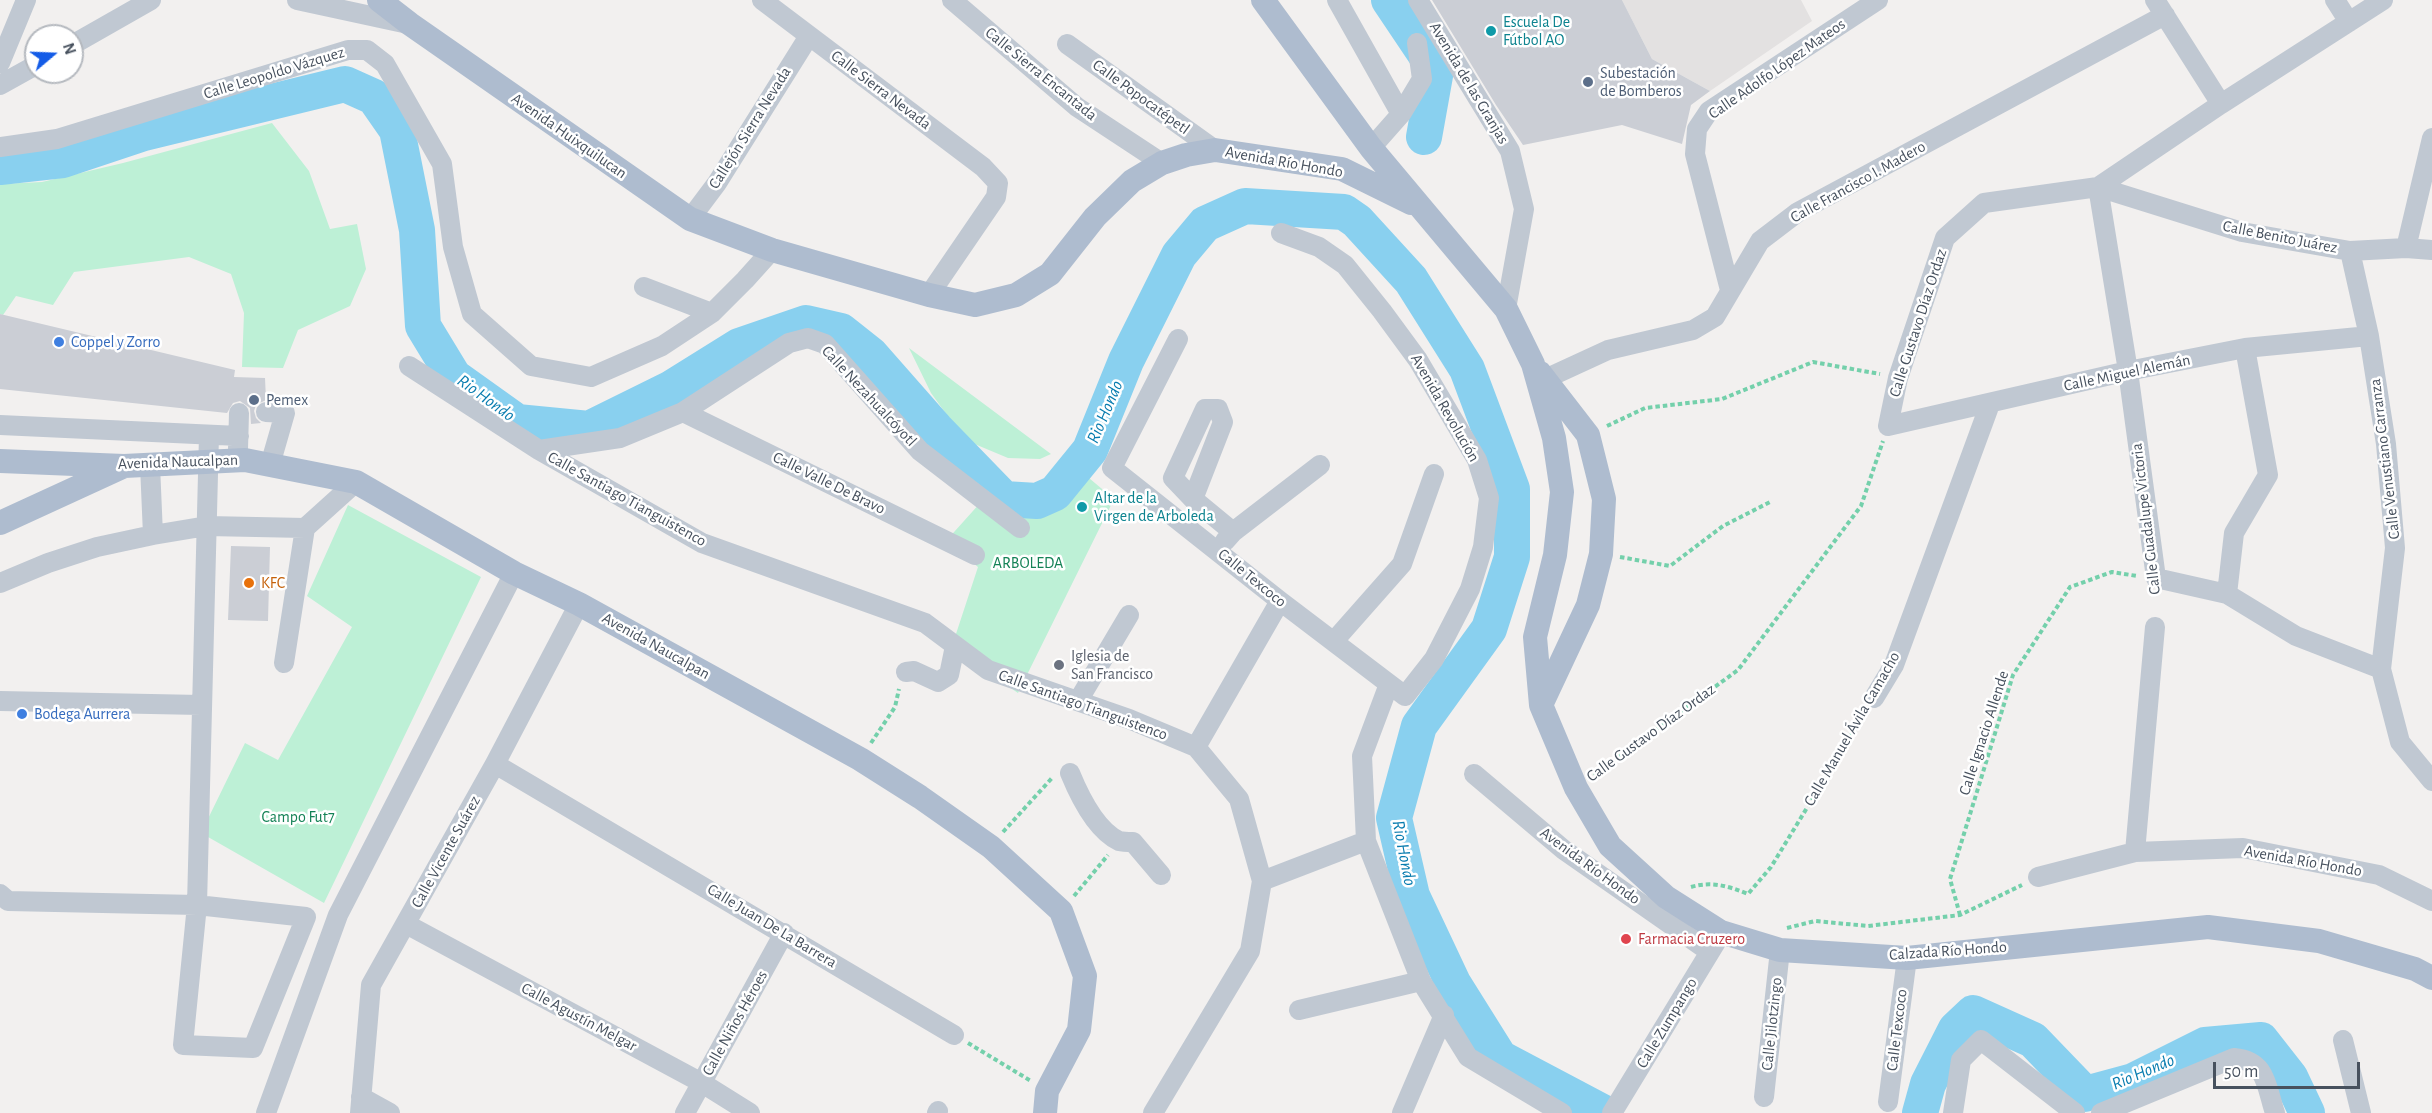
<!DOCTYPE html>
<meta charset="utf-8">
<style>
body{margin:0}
#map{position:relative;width:2432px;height:1113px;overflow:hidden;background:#f2f0ef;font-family:"Alegreya Sans",sans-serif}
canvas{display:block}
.north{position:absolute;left:24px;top:24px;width:60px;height:60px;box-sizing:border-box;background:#fff;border:2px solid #b5b9bf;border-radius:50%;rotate:71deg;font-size:16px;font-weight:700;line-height:24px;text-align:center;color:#47515e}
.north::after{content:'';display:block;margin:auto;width:21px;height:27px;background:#145ce7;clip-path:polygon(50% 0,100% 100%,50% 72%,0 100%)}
.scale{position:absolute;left:2213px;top:1062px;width:147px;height:27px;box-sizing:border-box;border:3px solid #47515e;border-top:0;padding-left:8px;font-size:18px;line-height:21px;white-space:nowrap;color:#47515e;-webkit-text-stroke:4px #fff;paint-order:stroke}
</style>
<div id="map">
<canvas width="2432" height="1113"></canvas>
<div class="north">N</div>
<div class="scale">50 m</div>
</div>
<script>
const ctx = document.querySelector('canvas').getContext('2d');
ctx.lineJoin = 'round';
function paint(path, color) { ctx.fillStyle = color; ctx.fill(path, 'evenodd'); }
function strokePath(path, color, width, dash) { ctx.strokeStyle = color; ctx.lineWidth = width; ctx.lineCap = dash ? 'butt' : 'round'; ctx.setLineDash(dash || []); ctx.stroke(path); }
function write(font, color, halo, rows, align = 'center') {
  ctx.font = font + ' "Alegreya Sans",sans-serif'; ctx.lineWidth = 5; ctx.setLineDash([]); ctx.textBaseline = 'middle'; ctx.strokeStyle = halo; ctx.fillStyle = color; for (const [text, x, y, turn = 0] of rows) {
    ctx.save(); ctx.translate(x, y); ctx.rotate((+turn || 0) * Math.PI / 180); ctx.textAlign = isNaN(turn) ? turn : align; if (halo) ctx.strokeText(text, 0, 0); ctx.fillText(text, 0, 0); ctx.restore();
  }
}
paint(new Path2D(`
 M1622 0H1801L1812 21 1710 91 1652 59Z`), '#e3e1e1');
paint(new Path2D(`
 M272 123 309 171 330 229 357 224 366 269 350 306 298 330 283 368 242 367 244 313 231 274 189 257 74 272 53 305 16 296 3 315 0 314V184L42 182 123 163Z
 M909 348 1051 454 1040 459 1008 458 965 440 931 393Z
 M1083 473 1114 499 1018 693 981 668 954 640 978 567 946 541 981 502 1000 517 1030 513 1063 500Z
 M348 505 481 577 324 903 201 833 245 743 278 760 352 627 307 596Z`), '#bdf0d6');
strokePath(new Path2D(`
 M1389 0 1436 70 1424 137
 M0 167 63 160 144 133 345 84 374 97 397 130 417 230 423 326 454 377 517 422 589 429 670 389 739 346 806 323 841 331 870 354 936 429 1004 499 1037 501 1055 493 1090 450 1126 361 1179 255 1205 224 1245 206 1344 212 1357 221 1411 280 1467 369 1512 489V557L1489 629 1419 726 1394 818 1412 896 1453 983 1500 1058 1604 1113
 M1920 1113 1928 1084 1956 1029 1973 1013 2033 1040 2085 1094 2133 1081 2205 1045 2261 1040 2290 1077 2307 1113`), '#89d0ef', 36);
paint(new Path2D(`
 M1432 0H1622L1652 59 1710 91 1691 105 1682 144 1622 125 1523 145 1496 105Z
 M0 314 235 370 234 377 265 378 266 400 256 405 254 411 256 418 261 423 251 424 250 408 240 401 233 403 227 413 0 389Z
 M231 546 270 547 268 621 228 620Z`), '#cbced5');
strokePath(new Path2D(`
 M1607 426 1645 408 1722 399 1813 362 1880 374
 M1620 557 1670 566 1723 526 1772 501
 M871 743 895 707 899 689
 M1594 775 1738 670 1861 506 1883 441
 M1003 832 1052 778
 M1691 887C1712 881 1728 886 1748 894L1771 867 1864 714
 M1074 896 1108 855
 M1960 915 1950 879 2013 675 2070 587 2112 572 2137 576
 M1787 928 1815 921 1868 926 1960 915 2022 885
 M968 1043 1031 1081`), '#74d0ab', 4, [4.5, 3]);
strokePath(new Path2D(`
 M297 0 408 24
 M762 0 983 167 998 183 996 197 929 295
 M952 0 1077 107 1162 163
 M1337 0 1401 114
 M1418 0 1510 151 1524 209 1506 309
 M2155 0 2221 104
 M2335 0 2349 22
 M1067 44 1215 150
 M72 45 151 0
 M0 63 26 0
 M0 85 36 65
 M0 147 57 139 348 50H367L385 64 442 164 453 247 472 314 531 366 591 377 662 346 712 313 745 280 772 250
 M1371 148 1401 114 1422 79 1417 43
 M2098 187 2128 371 2156 578 2227 594 2296 636 2381 669
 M2098 187 2242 232 2350 251 2406 248 2432 250
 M690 219 717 183 809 36
 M2406 248 2432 138
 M2350 251 2369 336 2386 444 2395 548 2381 669 2400 742 2432 781
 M644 287 712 313
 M1730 290 1695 154 1697 129 1709 111 1878 0
 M2369 336 2245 348 2128 371 1888 426 1898 378 1945 238 1984 203 2098 187 2221 104 2383 0
 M1178 339 1112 468 1280 601 1405 696 1434 659 1470 589 1483 547 1489 498 1477 460 1418 360 1382 311 1345 265 1319 247 1281 233
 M409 366 539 450 702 543 925 623 988 670 1129 719 1196 747 1239 799 1262 881 1250 951 1153 1113
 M1545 379 1608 350 1693 330 1715 317 1760 241 1798 212 2165 15
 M266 412 285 413 270 465
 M683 412 975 555
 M0 425 239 436
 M238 449 239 413
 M539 450 620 438 683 412 789 343 808 338 825 344 920 451 1020 528
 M150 465 153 535
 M1193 499 1223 422 1218 409H1205L1173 478 1193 499 1233 532
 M1225 541 1233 532 1320 465
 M0 583 48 563 97 547 153 535 207 526 305 528
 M2227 594 2234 533 2268 475 2245 348
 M1334 641 1402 564 1434 474
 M284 663 305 528 356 482
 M906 672 914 671 938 682 949 675 955 646
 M1391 686 1386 692 1362 756 1366 841 1421 981 1468 1057 1562 1113
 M1874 698 1894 665 1990 404
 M0 701 201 705
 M1078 701 1129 615
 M1196 747 1280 601
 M495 764 954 1035
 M1070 773C1079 795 1096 830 1119 841 1123 842 1129 842 1133 842L1161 875
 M1474 774 1564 850 1710 952
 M2135 852 2155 627
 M2038 877 2135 852 2243 848 2379 875 2432 901
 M1262 881 1366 841
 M0 894 8 901 197 905 209 435
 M197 905 306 917 253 1048 183 1045Z
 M406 924 702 1083 750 1113
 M1299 1010 1421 981
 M2343 1040 2361 1113
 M361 1097 390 1113
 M1764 1097 1780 950
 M1888 1102 1907 958
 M266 1113 338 915 514 573
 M360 1113 371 985 495 764 579 604
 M685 1113 784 933
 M937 1113 938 1111
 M1402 1113 1444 1015
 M1612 1113 1716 942
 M1953 1113 1961 1060 1981 1040 2075 1113
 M2101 1113 2234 1058C2267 1061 2266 1086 2275 1113`), '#c0c8d2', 20);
strokePath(new Path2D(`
 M379 0 410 24 690 219 772 250 929 295 975 305 1016 295 1050 274 1095 217 1132 181 1162 163 1186 155 1215 150 1342 169 1411 203
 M1263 0 1371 148 1506 309 1533 364 1554 438 1562 492 1555 555 1535 637 1541 705 1576 788 1610 846 1666 897 1721 932 1780 950 1907 958 2208 927 2319 941 2415 969 2432 978
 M1540 373 1588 435 1604 499 1601 554 1588 605 1542 703
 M0 461 124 466 245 460 356 482 514 573 579 604 860 759 920 797 991 847 1061 911 1085 976 1079 1030 1047 1091 1045 1113
 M0 523 122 467`), '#aebccf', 24);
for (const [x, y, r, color] of [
 [1491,31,6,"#0f9aa8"],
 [1588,82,6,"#5c6f8a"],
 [59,342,6,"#3f7fe0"],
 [254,400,6,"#5c6f8a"],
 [1082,507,6,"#0f9aa8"],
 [249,583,6,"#e8710a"],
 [1059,665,6,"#6b7280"],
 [22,714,6,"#3f7fe0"],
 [1626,939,6,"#e0444e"]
]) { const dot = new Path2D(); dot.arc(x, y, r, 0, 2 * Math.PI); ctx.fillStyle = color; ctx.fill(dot); strokePath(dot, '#fff', 2); }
write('16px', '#0d838f', '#fff', [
 ["Escuela De",1503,22],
 ["Fútbol AO",1503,40],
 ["Altar de la",1094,498],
 ["Virgen de Arboleda",1094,516]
], 'left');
write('16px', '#47515e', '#fff', [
 ["Calle Adolfo López Mateos",1777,69,-35],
 ["Calle Leopoldo Vázquez",274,73,-17],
 ["Calle Sierra Encantada",1041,74,39],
 ["Avenida de las Granjas",1469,83,59],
 ["Calle Sierra Nevada",881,90,37],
 ["Calle Popocatépetl",1141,97,36],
 ["Callejón Sierra Nevada",750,128,-58],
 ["Avenida Huixquilucan",569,136,35],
 ["Avenida Río Hondo",1284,162,10],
 ["Calle Francisco I. Madero",1858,182,-29],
 ["Calle Benito Juárez",2280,237,11],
 ["Calle Gustavo Díaz Ordaz",1918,323,-72],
 ["Calle Miguel Alemán",2127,373,-12],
 ["Calle Nezahualcóyotl",869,396,47],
 ["Avenida Revolución",1445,408,60],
 ["Calle Venustiano Carranza",2385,459,-97],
 ["Avenida Naucalpan",178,462,-2],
 ["Calle Valle De Bravo",829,483,26],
 ["Calle Santiago Tianguistenco",627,499,29],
 ["Calle Guadalupe Victoria",2146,519,-97],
 ["Calle Texcoco",1252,578,39],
 ["Avenida Naucalpan",656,646,29],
 ["Calle Santiago Tianguistenco",1083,705,20],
 ["Calle Manuel Ávila Camacho",1852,729,-60],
 ["Calle Gustavo Díaz Ordaz",1651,733,-36],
 ["Calle Ignacio Allende",1984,733,-72],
 ["Calle Vicente Suárez",446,852,-61],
 ["Avenida Río Hondo",2303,861,10],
 ["Avenida Río Hondo",1590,866,36],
 ["Calle Juan De La Barrera",772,926,31],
 ["Calzada Río Hondo",1948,951,-4],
 ["Calle Agustín Melgar",579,1017,28],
 ["Calle Niños Héroes",735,1023,-61],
 ["Calle Zumpango",1667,1023,-59],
 ["Calle Jilotzingo",1772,1024,-84],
 ["Calle Texcoco",1897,1030,-83]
]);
write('16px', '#4e5e75', '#fff', [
 ["Subestación",1600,73],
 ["de Bomberos",1600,91],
 ["Pemex",266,400]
], 'left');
write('16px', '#366cbe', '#fff', [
 ["Coppel y Zorro",71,342],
 ["Bodega Aurrera",34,714]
], 'left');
write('16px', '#148256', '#fff', [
 ["ARBOLEDA",1028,563],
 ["Campo Fut7",298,817]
]);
write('16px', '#c56008', '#fff', [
 ["KFC",261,583]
], 'left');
write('16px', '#5b616d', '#fff', [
 ["Iglesia de",1071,656],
 ["San Francisco",1071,674]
], 'left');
write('16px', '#be3a42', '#fff', [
 ["Farmacia Cruzero",1638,939]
], 'left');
write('italic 18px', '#087caf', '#fff', [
 ["Rio Hondo",486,398,36],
 ["Rio Hondo",1105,412,-67],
 ["Rio Hondo",1404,853,79],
 ["Rio Hondo",2143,1072,-23]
]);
</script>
